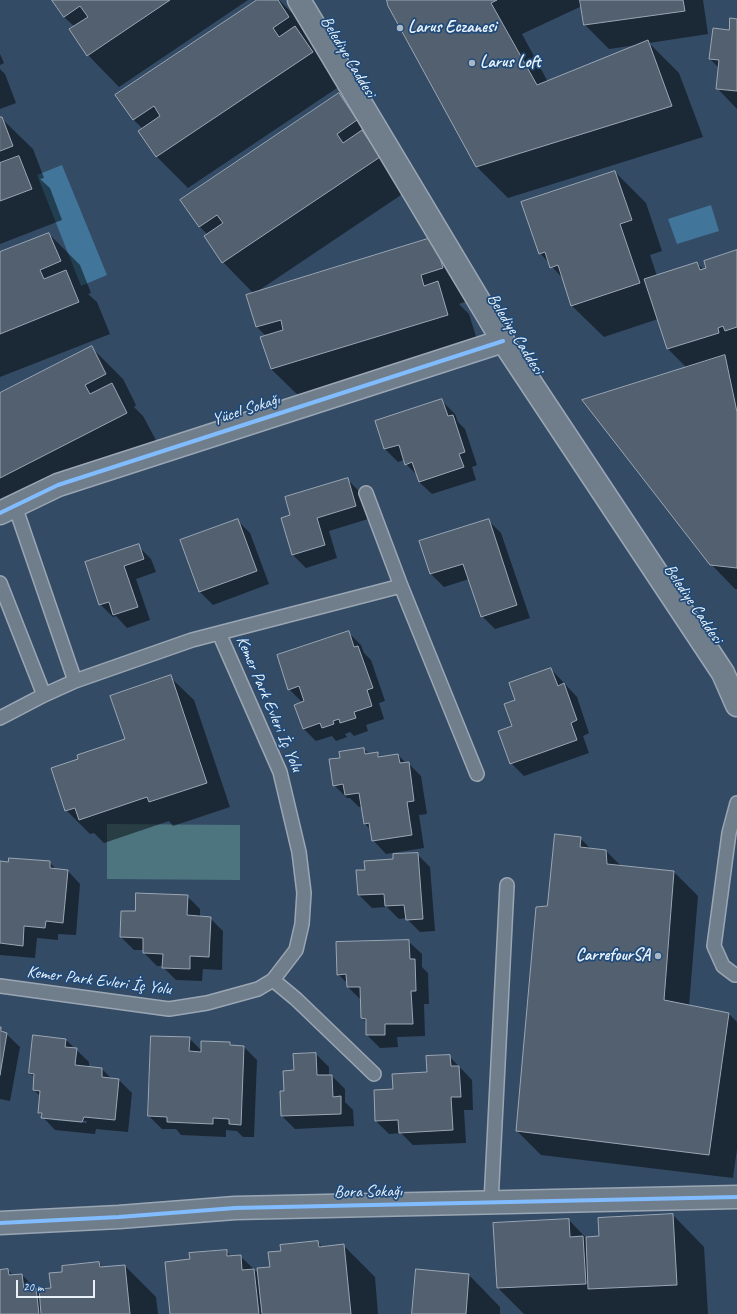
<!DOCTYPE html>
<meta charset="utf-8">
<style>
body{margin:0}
#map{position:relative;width:737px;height:1314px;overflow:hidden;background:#344b65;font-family:Caveat,sans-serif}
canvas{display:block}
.scale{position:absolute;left:16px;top:1280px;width:79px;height:18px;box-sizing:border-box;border:2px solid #e8f1f8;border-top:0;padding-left:5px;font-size:12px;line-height:14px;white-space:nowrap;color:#e8f1f8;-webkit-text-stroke:3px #1f4a7a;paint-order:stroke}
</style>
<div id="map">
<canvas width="737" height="1314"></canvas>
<div class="scale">20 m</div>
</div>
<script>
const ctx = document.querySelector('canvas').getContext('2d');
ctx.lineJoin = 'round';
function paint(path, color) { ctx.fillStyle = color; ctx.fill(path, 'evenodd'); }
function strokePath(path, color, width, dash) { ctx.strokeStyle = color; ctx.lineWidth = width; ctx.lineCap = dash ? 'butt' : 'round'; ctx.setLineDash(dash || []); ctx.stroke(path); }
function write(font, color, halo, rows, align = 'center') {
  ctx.font = font + ' Caveat,sans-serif'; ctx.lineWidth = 3.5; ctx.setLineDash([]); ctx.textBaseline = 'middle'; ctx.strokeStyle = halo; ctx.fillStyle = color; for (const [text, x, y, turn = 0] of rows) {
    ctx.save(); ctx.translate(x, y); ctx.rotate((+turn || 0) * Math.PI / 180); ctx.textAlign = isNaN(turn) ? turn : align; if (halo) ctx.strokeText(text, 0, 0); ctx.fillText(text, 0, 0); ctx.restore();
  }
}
paint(new Path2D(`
 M107 824 240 825V880L107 879Z`), '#4d7580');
paint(new Path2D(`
 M62 165 107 275 81 286 37 175Z
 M711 205 719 231 677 244 668 219Z`), '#417599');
paint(new Path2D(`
 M53 0H248L119 87 88 55 75 27 64 17Z
 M259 0H279L302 23 343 84 188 188 157 157 139 131 143 129 133 119Z
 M388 0H703L708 34 649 43 679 73 703 137 508 198 477 167ZM582 6 585 25 609 49 637 45 548 82 522 34Z
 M737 20V109L717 88 719 68 710 59Z
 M0 54 4 63 0 65Z
 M0 69 5 74 16 103 0 109Z
 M339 95 370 126 410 189 255 293 434 238 474 299 459 304 469 314 479 346 303 400 271 369 262 337 266 336 257 327 247 296 254 294 223 262 208 235 200 227 182 200Z
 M1 118 33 149 44 178 40 179 50 188 62 220 0 244V119Z
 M615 172 646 203 662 251 650 255 657 276 697 263 704 270 737 251V589H735L711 564 687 368 668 349 658 319 604 337 572 306 564 280 540 253Z
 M49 234 80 265 91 293 88 294 97 302 110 334 0 377V253Z
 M92 348 123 379 136 405 134 407 143 416 158 444 0 525V394Z
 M442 401 455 414 458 422 465 429 477 465 472 467 476 480 432 494 419 482 418 476 406 464 404 460 398 462 385 449 377 422Z
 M347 479 360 492 368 519 329 531 337 558 306 568 293 555 282 518 291 515Z
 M237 520 250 533 269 584 213 605 200 592 181 541Z
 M488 520 501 533 530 618 495 629 482 616 469 579 444 587 431 574 421 542Z
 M138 546 151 559 156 572 136 579 150 620 127 628 116 616 113 617 100 604 86 563Z
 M348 632 361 645 364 653 371 660 385 701 379 703 384 719 366 725 368 731 354 736 350 732 345 734 347 737 336 741 332 736 316 741 303 728V703L289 689Z
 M551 669 577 697 589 733 583 736 589 753 524 776 511 763 516 701Z
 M170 677 194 700 230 807 173 826 169 821 104 843 94 833 90 834 66 810 79 760 126 740Z
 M364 749 369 754 377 753 381 757 398 755 406 763H408L421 776 427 814 419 815 424 848 386 854 373 840 371 830 365 824 362 807H359L350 798H347L334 785 341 759Z
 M580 838 592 850 606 851 622 867 674 872 698 896 689 1006 729 1014 737 1022V1149L733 1178 541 1155 517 1131 548 907Z
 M417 854 430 867 435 931 420 932 406 918 399 919 387 907 372 908 359 895 366 871 394 860Z
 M0 862H49L57 870H67L80 884 76 935 58 934V940L37 938 35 958 0 955Z
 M187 896 200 909V917L210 918 223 931 222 970 203 969 202 981 176 980 163 967V966H157L144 953V950H134L121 937 136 912Z
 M408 941 422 954V967L428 973 429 1004H424L425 1036 397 1037 398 1047 380 1048 367 1035V1023L362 1018 361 1000 348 987V984L338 974Z
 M0 1028 20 1047 10 1101 0 1099Z
 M189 1038 202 1051 230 1043 233 1046 244 1047 257 1060 254 1137H243L237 1131 226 1130V1137L181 1135 176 1129H162L149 1116Z
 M66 1040 89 1062V1067L102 1069 112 1079 119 1080 132 1093 128 1132 96 1129 95 1134 55 1130 39 1113 41 1097 34 1090 35 1078 30 1073ZM52 1118 87 1121 86 1123 52 1120Z
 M316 1054 329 1067V1076H332L345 1089V1102L353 1110 354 1126 295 1129 282 1116 295 1071Z
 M449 1056 472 1080 473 1110H464L466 1143 413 1145 401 1133 389 1134 376 1121 394 1090 428 1073Z
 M673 1215 704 1247 708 1314H524L498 1288 569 1220 586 1238 600 1237Z
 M318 1242 323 1248 343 1245 375 1277 378 1314H171L191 1260 226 1251 232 1257 240 1256 259 1274 271 1268 282 1252Z
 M99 1263 104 1268 125 1266 156 1297 158 1314H0V1271L8 1270 14 1276 22 1275 40 1293 52 1289 63 1273Z
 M469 1275 500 1307V1314H413Z`), '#0007');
const building = new Path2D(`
 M52 0H170L87 56 69 29 88 17 80 6 64 17Z
 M257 0H278L289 17 273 28 279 37 295 26 313 52 156 157 138 131 160 116 154 106 133 120 115 95Z
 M387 0H497L491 3 537 85 648 40 672 106 476 167 388 6Z
 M580 0H683L685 11 584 25Z
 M730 18 737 19V91L716 89 719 60 709 59 713 28 729 30Z
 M339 93 357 120 337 134 343 143 362 130 380 157 222 263 204 236 223 223 217 215 199 227 180 200Z
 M0 117H2L13 146 0 151Z
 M19 156 32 189 0 201V163Z
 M615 171 632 220 620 224 640 283 571 306 558 265 550 268 545 252 539 254 521 202Z
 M49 233 61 261 40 270 44 279 66 270 79 302 0 334V252Z
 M434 237 443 268 421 275 424 286 438 281 448 315 271 369 260 337 283 330 281 320 256 327 246 295Z
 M737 250V327L725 331 723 326 718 328 719 333 667 349 644 279 697 262 700 270 706 268 704 261Z
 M92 346 106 374 85 385 90 394 112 383 127 413 0 478V393Z
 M725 355 737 412V568L710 565 582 400Z
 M442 399 448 416 453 415 465 452 459 454 464 467 419 482 412 462 405 465 399 445 384 449 375 421Z
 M348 478 356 506 317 518 325 545 292 555 281 518 290 515 285 497Z
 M238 519 257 571 199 592 180 540Z
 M489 519 517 605 481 617 463 564 430 574 419 541Z
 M139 544 144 559 124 566 138 607 113 615 109 602 99 605 85 562Z
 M349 631 354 647 358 646 373 688 367 690 372 706 354 712 356 718 340 723 339 719 333 721 334 724 322 728 320 723 303 729 294 705 304 701 299 686 288 690 277 655Z
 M551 668 558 686 564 683 577 720 571 723 577 740 510 764 498 731 512 726 504 704 515 700 509 683Z
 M171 675 207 783 149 802 147 797 79 820 75 808 65 811 51 768 78 759 77 755 125 739 110 696Z
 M364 748 365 754 378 752V757L398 754 400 763 409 762 414 801 407 802 412 835 372 841 369 823 364 824 359 793 345 795 343 784 333 786 329 759 340 758 339 752Z
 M555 834 581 837 580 847 606 850 607 864 674 871 664 1000 729 1013 709 1155 516 1131 536 907 547 906Z
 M418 853 423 919 406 920 404 905 385 906 384 894 358 895 356 870H365L364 861 393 859V854Z
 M9 858 50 861V868L68 870 63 923 46 921 45 928 24 926 23 946 0 943V861L8 862Z
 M136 893 188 895 187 915 211 917 209 957 190 956V969L162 968 163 954 143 953V938L120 937 121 911H135Z
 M409 940 410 959H415L416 991H411L413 1024H385V1035H366V1019L361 1018 360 987H347L346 974 337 975 336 942Z
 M0 1027H1V1031L7 1033 0 1075Z
 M33 1035 66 1039 65 1047 77 1048 75 1065 102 1068V1077L119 1079 115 1120 84 1117 82 1122 41 1118 42 1113H38L40 1091 33 1090 34 1074 29 1073Z
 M151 1036 190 1037 189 1051 201 1052V1041L230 1042V1045L244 1046 241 1125 229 1124V1119L213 1118V1124L167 1122V1117L148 1116Z
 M316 1053 317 1075H332L333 1097 341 1096V1114L281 1116 280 1091H284L283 1071 294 1070 293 1054Z
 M450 1055 451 1066H459L461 1097H451L453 1130 399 1133 398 1120 375 1121 374 1090 393 1089 392 1074 427 1072 426 1056Z
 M673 1214 677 1285 588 1289 586 1237 599 1236 598 1218Z
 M569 1219 570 1237 583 1236 586 1284 497 1288 493 1223Z
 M318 1241 319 1247 344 1244 351 1314H262L257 1268 270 1267 268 1252 281 1251 280 1245Z
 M227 1250V1256L241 1255 242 1270 254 1269 259 1314H170L165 1262 190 1259 189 1253Z
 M99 1262 100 1267 125 1265 130 1314H41L39 1289 51 1288 49 1273 62 1272V1266Z
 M8 1269 9 1275 22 1274 24 1289 36 1288 39 1314H0V1270Z
 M416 1269 469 1274 466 1314H412Z`);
paint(building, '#53606f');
strokePath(building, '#9aa6b3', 1);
const lane = new Path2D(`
 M366 493 401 586 477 774
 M15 506 75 681
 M0 583 44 695
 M0 718 44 695 75 681 192 640 401 586
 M737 803 729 833 714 946 723 966 735 975H737
 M273 980 296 999 374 1074
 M0 986 169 1009 207 1003 258 989 273 980 296 950 302 924 304 893 299 852 280 772 219 633
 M491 1203 507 885`);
const street = new Path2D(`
 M0 513 58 485 503 341
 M0 1223 119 1217 235 1208 737 1197`);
const secondary = new Path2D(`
 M299 0 503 341 723 673 737 705`);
strokePath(lane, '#9aa6b3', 16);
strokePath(street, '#9aa6b3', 25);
strokePath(secondary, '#9aa6b3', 25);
strokePath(lane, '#707e8c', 13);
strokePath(street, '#707e8c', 22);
strokePath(secondary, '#707e8c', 22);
strokePath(new Path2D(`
 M0 513 58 485 503 341
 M0 1223 119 1217 235 1208 737 1197`), '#80bcff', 4);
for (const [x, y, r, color] of [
 [400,28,4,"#a9b7c5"],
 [472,63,4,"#a9b7c5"],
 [658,956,4,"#a9b7c5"]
]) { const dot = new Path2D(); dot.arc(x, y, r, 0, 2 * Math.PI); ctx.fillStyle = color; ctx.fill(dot); strokePath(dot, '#1f4a7a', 1.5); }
write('bold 17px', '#e8f1f8', '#1f4a7a', [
 ["Larus Eczanesi",408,28],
 ["Larus Loft",480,63],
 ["CarrefourSA",650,956,"right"]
], 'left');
write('17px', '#e8f1f8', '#1f4a7a', [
 ["Belediye Caddesi",348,57,59],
 ["Belediye Caddesi",515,334,58],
 ["Yücel Sokağı",246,410,-18],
 ["Belediye Caddesi",693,604,56],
 ["Kemer Park Evleri İç Yolu",269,704,67],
 ["Kemer Park Evleri İç Yolu",99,981,7],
 ["Bora Sokağı",368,1192,-1]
]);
</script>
